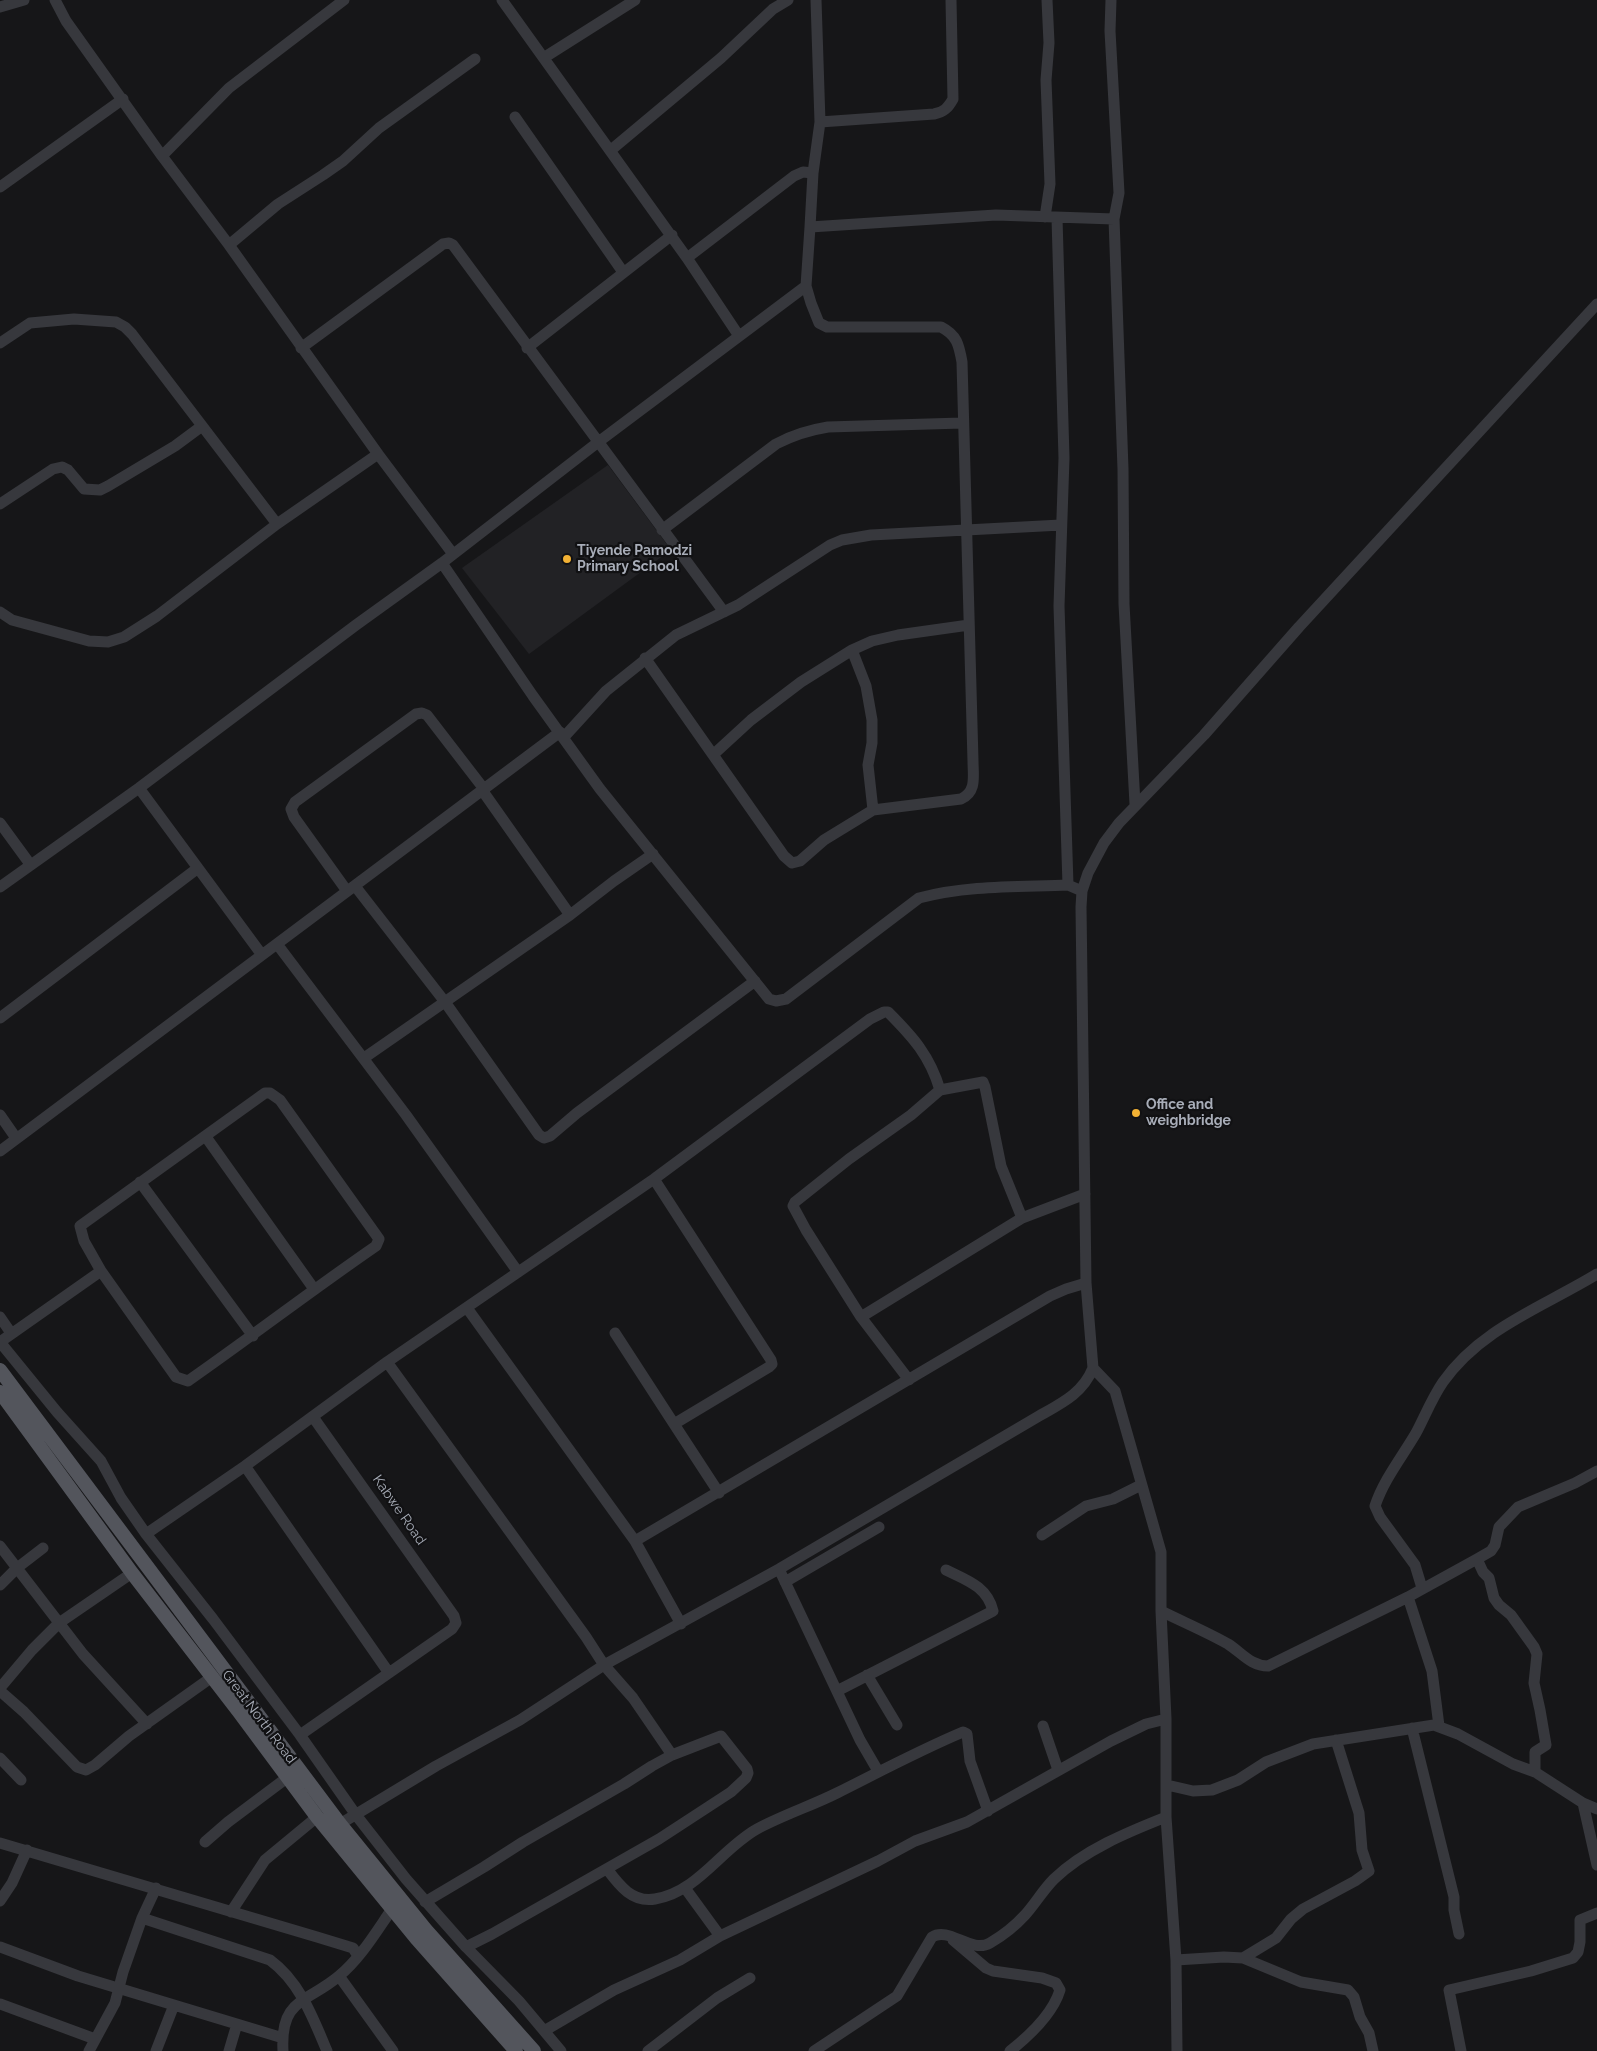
<!DOCTYPE html>
<style>
body{margin:0}
canvas{display:block;background:#161618}
</style>
<canvas width="1597" height="2051"></canvas>
<script>
const ctx = document.querySelector('canvas').getContext('2d');
ctx.lineJoin = 'round';
function paint(path, color) { ctx.fillStyle = color; ctx.fill(path, 'evenodd'); }
function strokePath(path, color, width, dash) { ctx.strokeStyle = color; ctx.lineWidth = width; ctx.lineCap = dash ? 'butt' : 'round'; ctx.setLineDash(dash || []); ctx.stroke(path); }
function write(font, color, halo, rows, align = 'center') {
  ctx.font = font + ' Raleway,sans-serif'; ctx.lineWidth = 4.5; ctx.setLineDash([]); ctx.textBaseline = 'middle'; ctx.strokeStyle = halo; ctx.fillStyle = color; for (const [text, x, y, turn = 0] of rows) {
    ctx.save(); ctx.translate(x, y); ctx.rotate((+turn || 0) * Math.PI / 180); ctx.textAlign = isNaN(turn) ? turn : align; if (halo) ctx.strokeText(text, 0, 0); ctx.fillText(text, 0, 0); ctx.restore();
  }
}
paint(new Path2D(`
 M608 465 671 550 529 654 462 568Z`), '#222225');
strokePath(new Path2D(`
 M55 0 66 21 162 156 229 245 378 454 453 554
 M502 0 687 258 739 336
 M1111 0 1110 31 1119 193 1114 219 1123 469 1124 604 1135 804
 M0 7 24 0
 M545 57 635 0
 M515 117 623 272
 M820 122 934 114C944 112 948 108 953 99L951 0
 M611 150 721 58 773 9 788 0
 M162 156 229 88 344 0
 M0 187 123 99
 M1045 217 1050 184 1046 80 1049 43 1047 0
 M1057 218 1064 458 1059 606 1068 885
 M810 227 813 173 820 122 816 0
 M229 245 278 204 323 175 343 161 379 128 475 59
 M687 258 794 176 803 172 813 173
 M0 343 30 323 74 319 116 322 125 327 132 334 277 524
 M301 348 443 244 449 243 453 245 724 612
 M527 348 672 235
 M0 504 53 469 62 467 68 470 84 489 100 490 108 486 175 446 202 426
 M662 530 776 444C793 435 809 430 828 427L962 423
 M442 563 533 696 600 789 769 999 776 1001 786 999 919 898C967 885 1019 887 1068 885L1082 891
 M0 612 12 620 89 641 108 642 124 637 157 616 277 524 378 454
 M852 650 866 686 872 720V743L868 765 873 810
 M645 658 784 856 792 863 800 861 824 840 873 810 961 799C977 792 973 776 973 761L962 362C959 345 957 335 941 327H827L819 323 811 303 806 286 810 227 996 215 1114 219
 M564 737 606 691 676 635 738 605 830 545 842 540 871 535 1061 525
 M714 754 751 720 801 682 852 650 872 641 898 635 969 625
 M139 788 262 955
 M482 790 570 915
 M0 823 30 864
 M355 886 445 1002 539 1135 544 1138 550 1136 577 1113 755 981
 M0 887 139 788 356 625 442 563 597 443 806 286
 M347 891 294 817 291 809 295 802 416 714 422 713 427 715 484 789
 M277 944 406 1115 518 1272
 M0 1018 198 868
 M364 1058 570 915 614 881 653 854
 M265 1093H270L280 1100 379 1239 376 1246C312 1290 251 1337 188 1381L176 1377 101 1271 84 1241 80 1226Z
 M0 1115 16 1138
 M206 1137 314 1289
 M0 1151 560 732
 M654 1179 771 1360 772 1364 769 1367 674 1424 719 1493
 M140 1182 253 1336
 M467 1308 635 1541 681 1624
 M0 1317 11 1333
 M861 1317 1022 1218 1085 1194
 M615 1333 674 1424
 M0 1342 57 1412 101 1461 121 1498 146 1534 213 1619 300 1735 356 1815 406 1879 466 1947 519 2001 561 2051
 M0 1342 101 1271
 M387 1362 586 1637 604 1665 633 1698 672 1755
 M1093 1368 1115 1391 1161 1552V1611L1166 1719V1817L1176 1960 1177 2051
 M909 1380 861 1317 806 1230 793 1206 795 1202 849 1159 911 1115 940 1090 983 1082 985 1087 1001 1166 1022 1218
 M245 1466 389 1673
 M146 1534 245 1466 387 1362 654 1179 870 1019 884 1012H888C913 1037 930 1056 940 1090
 M1042 1535 1086 1506 1113 1499 1141 1485
 M635 1541 1050 1296 1066 1289 1086 1283
 M0 1546 83 1654 147 1724
 M1477 1559 1491 1551 1495 1545 1499 1527 1518 1507 1575 1483 1597 1471
 M779 1569 860 1740 878 1771
 M785 1582 879 1527
 M0 1585 17 1568 43 1548
 M1422 1588 1415 1565 1380 1517 1375 1506C1384 1479 1402 1457 1416 1433 1425 1416 1432 1398 1443 1382 1481 1328 1543 1307 1597 1274
 M1408 1597 1432 1671 1439 1726
 M1161 1611C1183 1622 1207 1632 1228 1644 1242 1653 1251 1666 1268 1666L1408 1597 1477 1559 1483 1572 1489 1578 1494 1598 1499 1605 1511 1615 1534 1647 1537 1654 1534 1683 1540 1710 1546 1745 1535 1752V1772
 M867 1675 897 1725
 M0 1688 32 1650 59 1623 132 1573
 M0 1691 24 1712 77 1767 86 1770 95 1765 129 1736 212 1677
 M837 1691 993 1611C987 1586 966 1580 946 1570
 M1043 1726 1058 1770
 M1412 1728 1454 1897V1910L1459 1934
 M300 1735 452 1629 456 1623 454 1616 313 1417
 M0 1758 21 1780
 M1167 1785 1193 1791 1212 1790 1238 1780 1266 1762 1313 1744 1434 1725 1458 1734 1513 1764 1535 1772 1583 1803 1597 1809
 M1583 1803 1597 1865
 M340 1824 436 1766 520 1720 604 1665 779 1569 1039 1416C1062 1403 1083 1393 1093 1368L1086 1283 1081 907 1082 891 1088 873 1104 843 1119 823 1204 735 1299 627 1597 304
 M205 1842 228 1822 288 1777
 M0 1843 317 1937 353 1948 358 1956
 M607 1869C619 1885 632 1903 655 1899 698 1892 721 1849 757 1829 783 1815 811 1806 837 1793 879 1772 920 1750 963 1732L967 1734 970 1761 988 1811
 M685 1888 720 1936
 M0 1901 12 1883 27 1850
 M425 1902 484 1867 523 1842 624 1784 652 1766 672 1755 721 1736 747 1769 748 1773 746 1778 731 1792 659 1839 492 1934 466 1947
 M231 1912 265 1860 317 1817
 M142 1918 270 1960C300 1982 313 2018 327 2051
 M953 1940 986 1968 993 1971 1042 1978 1056 1983 1060 1990C1053 2013 1029 2036 1010 2051
 M0 1947 78 1976 283 2038
 M1243 1958 1276 1938 1291 1919 1303 1909 1355 1881 1369 1871 1362 1850 1359 1813 1336 1740
 M1176 1960 1224 1957 1243 1958 1301 1982 1348 1990 1354 1997 1360 2017 1369 2033 1373 2051
 M339 1976 393 2051
 M0 2004 95 2039
 M544 2031 614 1990 680 1960 720 1936 878 1861 915 1841 967 1822 1111 1741 1146 1724 1166 1719
 M89 2051 115 2003 123 1972 142 1918 156 1888
 M156 2051 174 2005
 M229 2051 237 2024
 M283 2051C280 1998 307 2003 339 1976 360 1959 376 1932 392 1909
 M648 2051 717 1998 750 1978
 M814 2051 897 1996 932 1937C949 1926 971 1954 990 1943 1002 1936 1015 1926 1025 1915 1035 1904 1043 1890 1054 1879 1084 1850 1128 1832 1166 1817
 M1461 2051 1449 1990 1531 1971 1573 1958 1578 1952 1580 1942V1920L1597 1913`), '#37383d', 11);
strokePath(new Path2D(`
 M0 1370 340 1824 426 1930 534 2051
 M0 1392 132 1573 239 1712 317 1817 416 1938 516 2051`), '#53555c', 14);
for (const [x, y, r, color] of [
 [567,559,5,"#f2b134"],
 [1136,1113,5,"#f2b134"]
]) { const dot = new Path2D(); dot.arc(x, y, r, 0, 2 * Math.PI); ctx.fillStyle = color; ctx.fill(dot); strokePath(dot, '#111113', 2); }
write('bold 14px', '#a8adb8', '#111113', [
 ["Tiyende Pamodzi",577,551],
 ["Primary School",577,567],
 ["Office and",1146,1105],
 ["weighbridge",1146,1121]
], 'left');
write('14px', '#a8adb8', '#111113', [
 ["Kabwe Road",399,1510,55],
 ["Great North Road",259,1717,53]
]);
</script>
